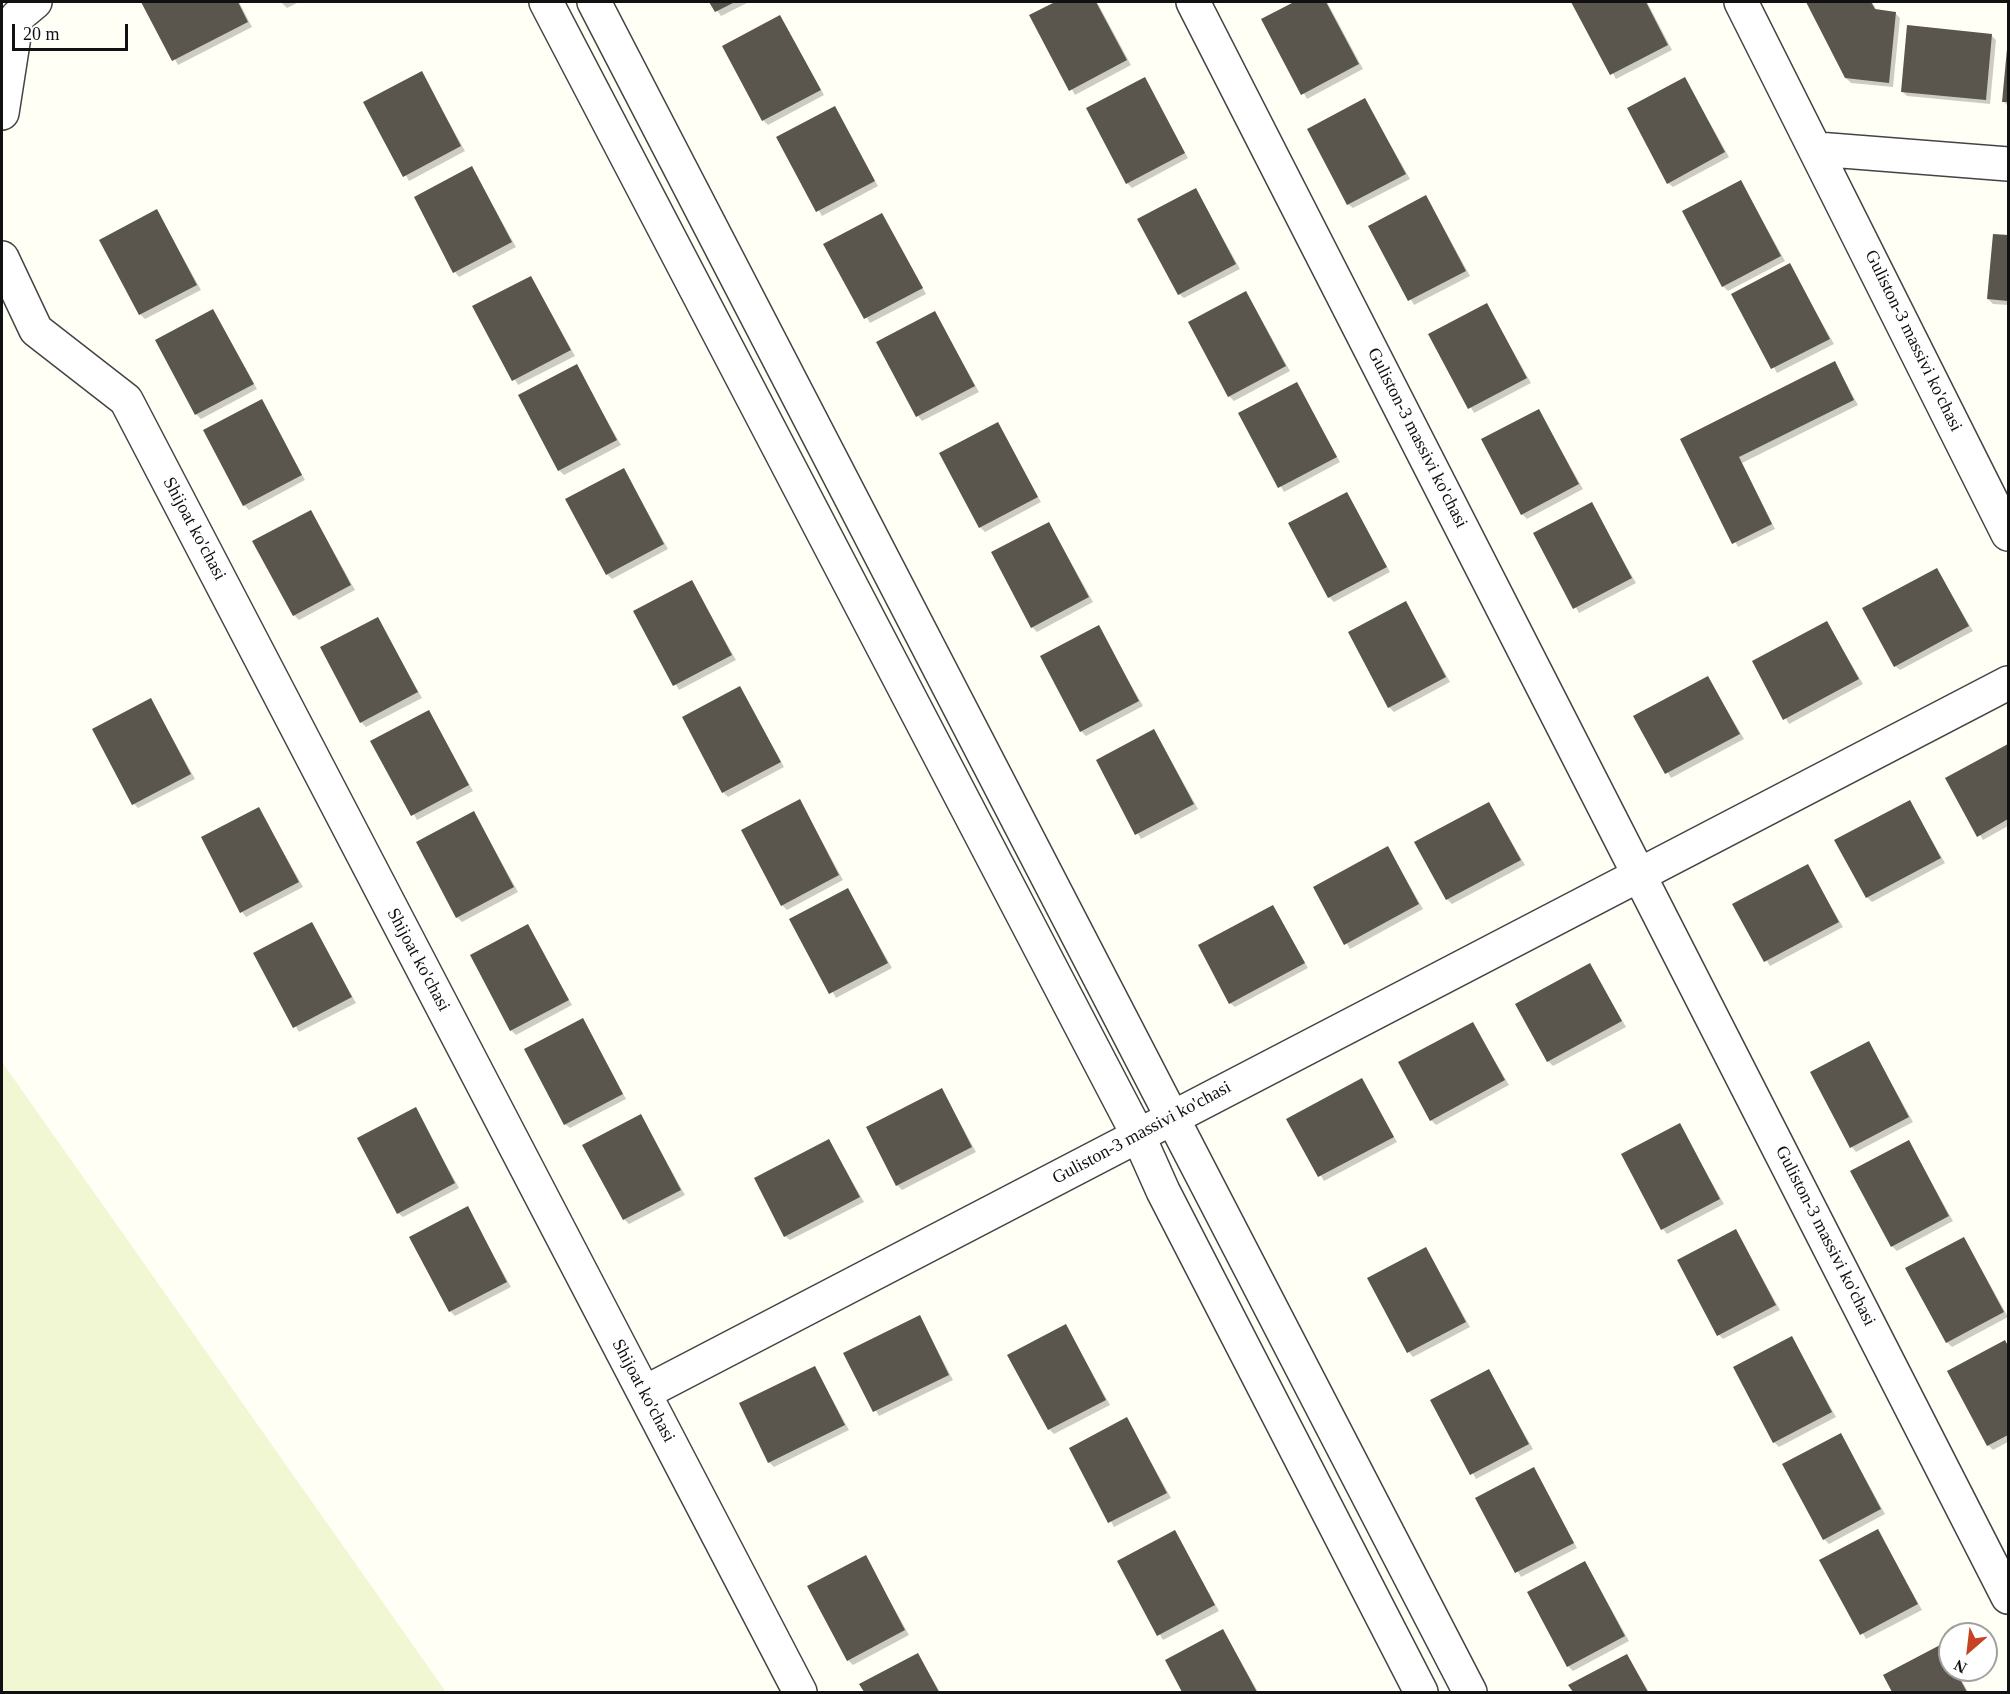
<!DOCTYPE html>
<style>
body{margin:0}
#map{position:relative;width:2010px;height:1694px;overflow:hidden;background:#fffff5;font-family:"Times New Roman",serif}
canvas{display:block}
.frame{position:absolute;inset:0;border:3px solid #111;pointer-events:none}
.north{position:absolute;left:1938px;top:1622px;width:60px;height:60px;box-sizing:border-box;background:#fff;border:2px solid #a0a0a0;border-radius:50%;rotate:208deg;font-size:16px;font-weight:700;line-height:24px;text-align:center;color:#111}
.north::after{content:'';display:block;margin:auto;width:21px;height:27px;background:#c74123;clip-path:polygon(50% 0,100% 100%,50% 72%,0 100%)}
.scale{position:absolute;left:12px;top:24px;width:116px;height:27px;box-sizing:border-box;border:3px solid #111;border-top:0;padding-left:8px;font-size:18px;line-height:21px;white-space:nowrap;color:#111;-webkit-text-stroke:4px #fff;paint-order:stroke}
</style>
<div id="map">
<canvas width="2010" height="1694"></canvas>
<div class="frame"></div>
<div class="north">N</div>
<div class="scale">20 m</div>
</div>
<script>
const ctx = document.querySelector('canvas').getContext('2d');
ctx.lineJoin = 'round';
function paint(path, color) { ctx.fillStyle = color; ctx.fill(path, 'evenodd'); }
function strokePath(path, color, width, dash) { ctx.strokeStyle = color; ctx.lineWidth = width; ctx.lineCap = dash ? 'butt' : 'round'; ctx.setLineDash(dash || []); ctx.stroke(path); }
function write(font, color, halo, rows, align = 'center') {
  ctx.font = font + ' "Times New Roman",serif'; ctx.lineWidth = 6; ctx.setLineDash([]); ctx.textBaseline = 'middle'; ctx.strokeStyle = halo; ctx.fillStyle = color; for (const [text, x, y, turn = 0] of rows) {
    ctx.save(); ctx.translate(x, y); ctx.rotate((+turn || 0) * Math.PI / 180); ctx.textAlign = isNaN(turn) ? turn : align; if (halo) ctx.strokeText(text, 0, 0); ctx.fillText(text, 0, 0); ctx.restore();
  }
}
paint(new Path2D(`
 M2 1062 446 1692H2Z`), '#f1f7d3');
paint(new Path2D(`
 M143 2H239L252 27 178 65Z
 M281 2H299L287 8Z
 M711 2H749L721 16Z
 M1058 2H1097L1131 65 1075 95 1031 16Z
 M1298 2H1327L1363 69 1307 99 1263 20Z
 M1573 2H1647L1672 50 1616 79Z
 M1808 2H1872L1877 11 1895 13 1900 18 1893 87 1851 83 1846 78Z
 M780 16 824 95 768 125 763 120Z
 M1991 35 1996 40 1990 104 1907 96 1902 91Z
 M2008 49V106L2003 101Z
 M421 72 465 151 409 181 365 102Z
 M1144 79 1188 158 1132 188 1127 183Z
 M1685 79 1729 157 1673 187 1668 183Z
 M1365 100 1410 179 1353 208 1348 204Z
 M834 108 878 186 822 216 778 137Z
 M472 168 516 247 459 277 455 272Z
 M1741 182 1785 261 1728 291 1723 286Z
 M1196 190 1240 269 1184 298 1179 294Z
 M1426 196 1470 276 1414 305 1370 226Z
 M157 211 201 290 145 319 140 314Z
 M882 215 926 294 870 323 825 244Z
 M1994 236 2008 237V305L1993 304 1988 299Z
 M1789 265 1834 344 1777 373 1733 294Z
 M531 277 575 356 518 385 474 307Z
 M1246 292 1290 371 1234 401 1229 396Z
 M1487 305 1531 383 1474 413 1430 334Z
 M213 310 257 389 201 419 196 414Z
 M935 313 979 392 922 421 918 416Z
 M1835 363 1858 405 1742 463 1775 529 1738 547 1682 439Z
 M576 366 621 445 564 475 559 470Z
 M1297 384 1340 462 1284 492 1240 413Z
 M261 401 305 480 249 510 244 505Z
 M1539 411 1583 489 1527 519 1522 514Z
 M997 424 1041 502 985 532 980 527Z
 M624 470 668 549 612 579 607 574Z
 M1347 493 1390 572 1334 602 1329 597Z
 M1591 504 1636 583 1579 613 1535 534Z
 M311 511 355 590 299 620 294 615Z
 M1049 523 1093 602 1037 632 1032 627Z
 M1937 570 1973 631 1900 670 1895 666Z
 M691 581 736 660 679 690 635 611Z
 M1406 603 1450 682 1394 712 1389 707Z
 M378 619 422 698 366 727 361 722Z
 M1827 623 1863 684 1789 724 1754 662Z
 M1098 627 1143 706 1086 736 1081 731Z
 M1708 678 1744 739 1671 778 1635 717Z
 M740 688 784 767 728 797 723 792Z
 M151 700 195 779 138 808 134 804Z
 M429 712 473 791 417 820 372 741Z
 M1154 730 1198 809 1141 839 1098 760Z
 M2008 746V826L1983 840 1947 778Z
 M800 801 843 880 787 910 782 905Z
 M1909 801 1945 863 1872 902 1867 897Z
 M1489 804 1525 865 1452 904 1447 899Z
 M259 809 303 887 246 917 242 912Z
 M474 813 518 892 462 922 457 917Z
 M1388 848 1423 909 1350 949 1315 887Z
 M1807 866 1843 927 1770 966 1734 905Z
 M848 890 892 968 836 998 791 919Z
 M1273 906 1308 968 1235 1007 1230 1003Z
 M312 924 356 1003 299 1032 255 953Z
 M528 926 572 1005 516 1035 511 1030Z
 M1590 965 1626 1027 1553 1066 1548 1061Z
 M583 1020 626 1099 570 1128 565 1124Z
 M1473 1024 1509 1085 1436 1125 1431 1120Z
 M1869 1043 1913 1122 1856 1152 1852 1147Z
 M1361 1080 1397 1142 1324 1181 1288 1119Z
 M942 1090 976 1152 902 1190 897 1185Z
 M415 1109 459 1188 403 1217 398 1213Z
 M641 1116 685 1195 629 1224 624 1219Z
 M1679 1125 1724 1204 1667 1234 1663 1229Z
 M829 1141 864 1202 790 1240 785 1236Z
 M1909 1142 1953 1221 1897 1251 1892 1246Z
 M467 1208 511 1287 455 1316 450 1311Z
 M1736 1231 1780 1310 1723 1339 1719 1335Z
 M1964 1238 2008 1317 1952 1347 1947 1342Z
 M1426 1248 1470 1327 1413 1357 1409 1352Z
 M920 1317 953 1380 879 1416 845 1354Z
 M1066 1326 1110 1405 1054 1434 1049 1429Z
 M1792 1338 1836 1417 1779 1447 1774 1442Z
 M2005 1341 2008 1345V1442L1993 1450 1988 1445Z
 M815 1368 849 1430 774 1467 769 1462Z
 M1488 1371 1533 1449 1476 1479 1432 1400Z
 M1127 1419 1171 1498 1114 1527 1071 1448Z
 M1841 1435 1885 1514 1829 1544 1824 1539Z
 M1534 1469 1577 1548 1521 1577 1477 1499Z
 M1878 1531 1922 1610 1866 1639 1821 1560Z
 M1175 1532 1219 1611 1163 1640 1119 1562Z
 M865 1557 909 1635 853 1665 848 1660Z
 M1585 1562 1629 1641 1573 1671 1568 1666Z
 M1223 1631 1258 1692H1183L1167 1661Z
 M1941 1645 1950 1658V1670H1956L1968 1692H1894L1885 1675Z
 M918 1655 940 1692H865L861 1684Z
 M1627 1656 1649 1692H1574L1570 1685Z`), '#0003');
paint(new Path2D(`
 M141 2H238L248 22 172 61Z
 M709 2H735L715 12Z
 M1055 2H1096L1127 60 1069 91 1029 15Z
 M1294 2H1326L1359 64 1301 95 1261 19Z
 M1571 2H1646L1668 45 1610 75Z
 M1806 2H1871L1875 9 1896 12 1889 83 1845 78Z
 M780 15 821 90 762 121 722 46Z
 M1907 25 1992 34 1986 100 1901 92Z
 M2007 49H2008V102H2002Z
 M422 71 461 146 403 177 363 102Z
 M1145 77 1185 153 1126 184 1086 108Z
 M1685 77 1725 152 1667 184 1627 108Z
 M1365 98 1406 174 1347 205 1307 129Z
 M835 106 875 181 816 212 776 137Z
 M472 166 512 242 453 273 414 197Z
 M1741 180 1781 256 1722 287 1682 211Z
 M1196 188 1236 264 1178 295 1137 219Z
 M1426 195 1466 271 1408 301 1368 226Z
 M157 209 197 285 139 315 99 240Z
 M882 213 923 288 864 319 823 244Z
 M1993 234 2008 235V301L1987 299Z
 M1790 263 1830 339 1771 369 1731 294Z
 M531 276 571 350 512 381 472 306Z
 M1246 291 1286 366 1228 397 1188 322Z
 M1487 303 1527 378 1468 409 1428 334Z
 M213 309 254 384 195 415 155 340Z
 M935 311 975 386 916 417 876 342Z
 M1835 361 1854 400 1739 457 1772 524 1732 544 1680 439Z
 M577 364 617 440 558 471 518 395Z
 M1297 382 1337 457 1278 488 1238 413Z
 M262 399 302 475 243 506 203 430Z
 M1539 409 1579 484 1521 515 1481 439Z
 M998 422 1038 497 979 528 939 453Z
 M624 468 664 544 606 575 565 499Z
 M1347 492 1387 567 1328 598 1288 523Z
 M1592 502 1632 578 1573 609 1533 533Z
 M311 510 351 585 293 616 252 541Z
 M1049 522 1089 597 1031 628 991 552Z
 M1937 568 1969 626 1894 667 1862 608Z
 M692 580 732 655 673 686 633 611Z
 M1406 601 1446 677 1388 708 1348 632Z
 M378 617 418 692 360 723 320 647Z
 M1827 621 1859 679 1783 720 1752 661Z
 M1099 625 1139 701 1080 732 1040 656Z
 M1708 676 1740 734 1665 774 1633 716Z
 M740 686 781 762 722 793 682 717Z
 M151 698 191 774 132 805 92 729Z
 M429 710 469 785 411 816 370 741Z
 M1154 729 1194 804 1135 835 1096 760Z
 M2008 744V819L1977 837 1945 778Z
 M800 799 839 875 781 906 741 830Z
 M1910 800 1941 858 1866 898 1834 840Z
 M1489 802 1521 860 1446 900 1414 842Z
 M259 807 299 882 240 913 201 837Z
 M474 811 514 887 456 918 416 842Z
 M1388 846 1419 904 1344 945 1313 887Z
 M1808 864 1839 922 1764 962 1732 904Z
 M848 888 888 963 829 994 789 919Z
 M1273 905 1305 963 1229 1004 1198 945Z
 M312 922 352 997 293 1028 253 953Z
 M528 924 569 1000 510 1031 470 955Z
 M1590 963 1622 1021 1547 1062 1515 1004Z
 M583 1018 623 1094 564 1125 524 1049Z
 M1473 1022 1505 1080 1430 1121 1398 1062Z
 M1869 1041 1909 1117 1850 1148 1810 1072Z
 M1362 1078 1394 1137 1318 1177 1286 1119Z
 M942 1088 972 1147 896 1186 866 1127Z
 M416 1107 455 1183 397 1214 357 1138Z
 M641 1114 681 1190 623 1220 582 1145Z
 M1680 1123 1720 1199 1661 1230 1621 1154Z
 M829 1139 860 1197 784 1237 754 1178Z
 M1909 1140 1949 1216 1891 1247 1850 1171Z
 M468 1206 507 1282 449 1312 409 1237Z
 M1736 1229 1776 1305 1717 1336 1677 1260Z
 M1964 1237 2004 1312 1946 1343 1905 1268Z
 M1426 1247 1466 1322 1407 1353 1367 1278Z
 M920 1315 949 1375 873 1412 843 1353Z
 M1066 1324 1106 1400 1048 1430 1007 1355Z
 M1792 1336 1832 1412 1773 1443 1733 1367Z
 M2005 1340 2008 1346V1435L1987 1446 1947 1371Z
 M815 1366 845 1425 768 1463 739 1403Z
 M1489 1369 1529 1444 1470 1475 1430 1400Z
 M1127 1417 1167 1493 1108 1523 1069 1448Z
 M1841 1433 1881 1509 1823 1540 1782 1464Z
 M1534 1467 1574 1543 1515 1573 1475 1498Z
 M1878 1529 1918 1604 1860 1635 1819 1560Z
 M1175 1530 1215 1605 1157 1636 1117 1561Z
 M866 1555 905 1630 847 1661 807 1586Z
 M1585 1561 1625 1636 1567 1667 1527 1592Z
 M1223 1629 1257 1692H1182L1165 1660Z
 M1942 1644 1950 1660V1670H1955L1967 1692H1892L1883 1675Z
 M918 1653 939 1692H864L859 1684Z
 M1627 1654 1648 1692H1573L1568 1685Z`), '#5a554d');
const minor = new Path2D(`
 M546 2 1138 1135 1163 1191 1421 1692
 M594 2 1470 1692
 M1193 2 2008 1597
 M1741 2 2008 534
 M2 113 17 17 35 2
 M1817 149 2008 164
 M2 258 36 330 126 400 800 1692
 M644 1393 2008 683`);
strokePath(minor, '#444', 36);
strokePath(minor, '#fff', 33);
write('18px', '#111', '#fff', [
 ["Guliston-3 massivi ko'chasi",1913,341,64],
 ["Guliston-3 massivi ko'chasi",1417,438,63],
 ["Shijoat ko'chasi",194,529,62],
 ["Shijoat ko'chasi",418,960,62],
 ["Guliston-3 massivi ko'chasi",1142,1133,-28],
 ["Guliston-3 massivi ko'chasi",1825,1236,63],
 ["Shijoat ko'chasi",643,1391,62]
]);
</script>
